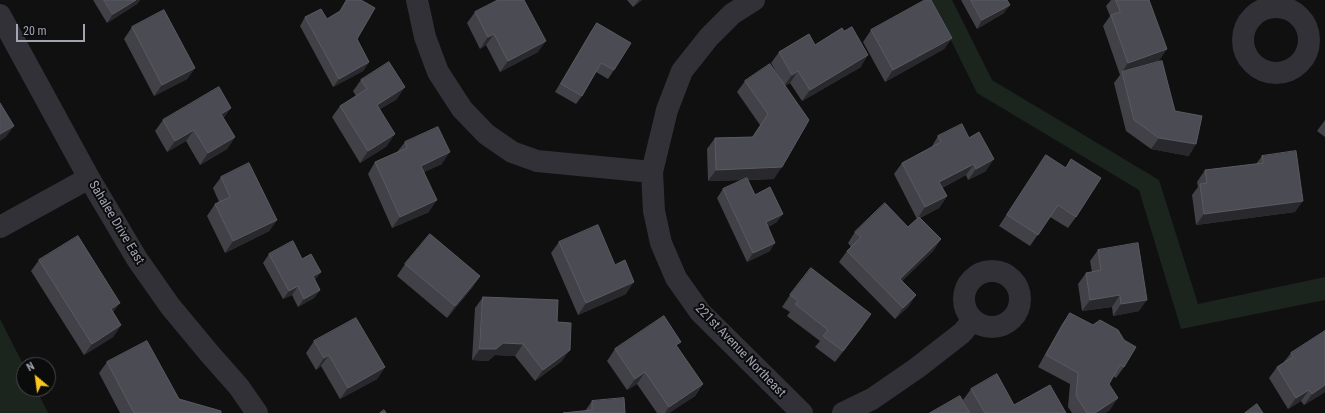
<!DOCTYPE html>
<style>
body{margin:0}
#map{position:relative;width:1325px;height:413px;overflow:hidden;background:#101011;font-family:"Roboto Condensed",sans-serif}
canvas{display:block}
.north{position:absolute;left:16px;top:357px;width:40px;height:40px;box-sizing:border-box;background:#0b0b0c;border:1px solid #47484f;border-radius:50%;rotate:331deg;font-size:11px;font-weight:700;line-height:16px;text-align:center;color:#a0a4b3}
.north::after{content:'';display:block;margin:auto;width:14px;height:18px;background:#fac620;clip-path:polygon(50% 0,100% 100%,50% 72%,0 100%)}
.scale{position:absolute;left:16px;top:24px;width:69px;height:18px;box-sizing:border-box;border:2px solid #a0a4b3;border-top:0;padding-left:5px;font-size:12px;line-height:14px;white-space:nowrap;color:#a0a4b3;-webkit-text-stroke:3px #0b0b0c;paint-order:stroke}
</style>
<div id="map">
<canvas width="1325" height="413"></canvas>
<div class="north">N</div>
<div class="scale">20 m</div>
</div>
<script>
const ctx = document.querySelector('canvas').getContext('2d');
ctx.lineJoin = 'round';
function paint(path, color) { ctx.fillStyle = color; ctx.fill(path, 'evenodd'); }
function strokePath(path, color, width, dash) { ctx.strokeStyle = color; ctx.lineWidth = width; ctx.lineCap = dash ? 'butt' : 'round'; ctx.setLineDash(dash || []); ctx.stroke(path); }
function write(font, color, halo, rows, align = 'center') {
  ctx.font = font + ' "Roboto Condensed",sans-serif'; ctx.lineWidth = 4; ctx.setLineDash([]); ctx.textBaseline = 'middle'; ctx.strokeStyle = halo; ctx.fillStyle = color; for (const [text, x, y, turn = 0] of rows) {
    ctx.save(); ctx.translate(x, y); ctx.rotate((+turn || 0) * Math.PI / 180); ctx.textAlign = isNaN(turn) ? turn : align; if (halo) ctx.strokeText(text, 0, 0); ctx.fillText(text, 0, 0); ctx.restore();
  }
}
paint(new Path2D(`
 M931 0H952L992 80 1159 180 1198 304 1325 277V300L1181 329 1139 190 977 93Z
 M0 319 24 366V389H36L48 413H0Z`), '#1c241e');
strokePath(new Path2D(`
 M417 0 425 37 438 72 462 109 486 134 512 152 537 161 652 172
 M754 0 732 14 709 37 682 71 667 110 652 172 654 211 661 243 676 278 700 312 802 413
 M1243 40a33 33 0 1 1 66 0a33 33 0 1 1-66 0Z
 M0 15 89 178 137 259 170 306 209 353 239 387 257 413
 M0 227 89 178
 M964 299a28 28 0 1 1 56 0a28 28 0 1 1-56 0Z
 M843 413 872 399 917 368 962 333 973 320`), '#313137', 22);
paint(new Path2D(`
 M93 0H140L137 4 107 23Z
 M346 0H361L357 39 369 62 363 71 333 87 300 26 305 17 327 19 339 12Z
 M627 0H642L633 7Z
 M961 0H1007L1004 13 977 29Z
 M1111 0H1149L1159 61 1142 67 1175 111 1189 156 1151 149 1126 131 1114 83 1120 75 1103 26 1110 16 1106 6Z
 M475 12 538 52 500 72 486 45 480 49 467 23Z
 M597 23 614 70 608 79 596 72 582 96 576 104 555 92 591 31Z
 M132 27 195 68 187 79 154 96 124 39Z
 M871 30 952 38 944 49 885 82 863 42Z
 M815 45 861 67 802 101 790 83 785 86 774 179 748 180 755 195 777 222 768 227 770 251 747 262 717 198 723 189 743 180 708 181 707 149 715 138 752 137 760 125 737 92 745 81 779 77 771 63 779 52Z
 M361 80 397 99 380 109 387 146 360 163 332 117 340 106 356 96 353 91Z
 M224 119 235 137 227 149 200 165 186 141 167 152 155 131 163 120Z
 M1325 120V137L1317 131Z
 M938 136 986 171 968 180 966 175 942 188 947 196 939 208 920 218 941 239 933 251 902 281 916 295 908 307 895 319 839 262 847 251 851 247 848 243 855 232 908 227 917 219 894 174 902 163 931 148Z
 M405 142 442 164 424 172 429 212 392 228 368 174 375 162 397 152Z
 M1046 155 1065 168 1071 159 1076 217 1068 228 1050 217 1030 246 999 226Z
 M1262 156 1295 212 1196 225 1192 195 1198 187 1197 182 1205 170 1256 164Z
 M221 177 277 220 269 231 225 253 207 216 215 204 219 202 213 188Z
 M559 242 626 294 578 315 551 253Z
 M1098 250 1139 311 1113 316 1112 307 1082 311 1078 284 1086 273 1092 272 1090 261Z
 M269 254 302 259 315 280 320 290 314 298 298 307 292 295 283 299 263 263Z
 M39 260 113 312 121 325 113 337 84 355 31 271Z
 M405 264 480 276 472 288 447 318 397 276Z
 M790 295 863 326 835 362 815 347 820 341 787 316 790 312 782 307Z
 M483 297 557 322 562 361 535 381 515 356 495 355 488 361 472 360 475 308Z
 M1070 313 1124 367 1116 378 1113 376 1109 384 1110 410 1105 413H1072L1068 407 1070 384 1038 367 1062 324Z
 M314 341 385 367 377 379 340 399 321 366 316 370 306 353Z
 M677 347 703 384 695 396 669 413H657L637 384 627 390 607 361 615 349Z
 M1291 353 1325 392 1304 405 1301 401 1288 409 1269 378 1277 367 1283 363Z
 M107 362 179 399 221 413H120L99 373Z
 M971 389 1014 405 1066 413H970L963 400Z
 M592 401 625 413 585 411Z`), '#414147');
paint(new Path2D(`
 M136 0H140L137 4 107 23 113 14Z
 M639 0H642L633 7Z
 M1010 5 1004 13 977 29 982 20Z
 M494 34 486 45 480 49 488 37Z
 M952 38 944 49 885 82 893 70Z
 M546 41 538 52 500 72 508 61Z
 M1167 49 1159 61 1122 74V72L1120 75 1128 63Z
 M868 55 861 67 802 101 810 90Z
 M369 62 363 71 333 87 339 79Z
 M195 68 187 79 154 96 162 85Z
 M798 71 790 83 784 86 792 75Z
 M405 87 397 99 369 116 377 105Z
 M231 108 223 119 221 114Z
 M14 126 6 137 0 141V134Z
 M194 130 186 141 167 152 175 141Z
 M395 134 387 146 360 163 368 151Z
 M235 137 227 149 200 165 208 153Z
 M1159 138 1196 144 1189 156 1151 149Z
 M450 152 442 164 413 177 421 166Z
 M994 159 986 171 968 180 976 169Z
 M974 164 966 175 931 193 939 182Z
 M782 167 774 179 708 181 716 170Z
 M947 196 939 208 917 219 925 207Z
 M437 200 429 212 392 228 400 217Z
 M1303 201 1295 212 1196 225 1204 214Z
 M783 214 777 222 760 231 766 222Z
 M277 220 269 231 225 253 233 241Z
 M941 239 933 251 892 291 900 279Z
 M775 243 770 251 747 262 753 253Z
 M321 272 315 280 313 276Z
 M480 276 472 288 447 318 455 306Z
 M634 282 626 294 578 315 586 303Z
 M298 286 292 295 283 299 289 291Z
 M320 290 314 298 298 307 304 299Z
 M916 295 908 307 895 319 903 308Z
 M1120 295 1112 307 1082 311 1090 300Z
 M1147 300 1139 311 1113 316 1121 304Z
 M120 303 112 314 111 309Z
 M871 314 863 326 835 362 843 351Z
 M121 325 113 337 84 355 92 344Z
 M503 343 523 344 515 356 495 355 488 361 472 360 480 349Z
 M570 350 562 361 535 381 543 370Z
 M329 355 321 366 316 370 324 358Z
 M385 367 377 379 340 399 348 388Z
 M645 372 637 384 627 390 635 379Z
 M703 384 695 396 669 413H665L669 407Z
 M1325 385V392L1304 405 1312 394Z
 M1309 390 1301 401 1288 409 1296 398Z
 M1118 398 1110 410 1105 413H1095Z`), '#29292d');
const building = new Path2D(`
 M104 0H136L113 14Z
 M347 0H361L375 8 357 39 369 62 339 79 305 17 321 9 327 19 340 11Z
 M498 0H524L546 41 508 61 494 34 488 37 475 12Z
 M925 0H931L952 38 893 70 871 30Z
 M971 0H1007L1010 5 982 20Z
 M1116 0H1149L1167 49 1128 63 1111 15 1120 12Z
 M164 10 195 68 162 85 132 27Z
 M597 23 631 43 614 70 601 63 582 96 561 84Z
 M852 27 868 55 810 90 798 71 792 75 779 52 809 34 815 45 842 28 844 31Z
 M1162 61 1175 111 1202 116 1196 144 1159 138 1134 120 1122 72Z
 M389 62 405 87 377 105 395 134 368 151 340 106 367 89 361 80Z
 M770 64 809 120 782 167 716 170 715 138 753 137 768 114 745 81Z
 M219 87 231 108 221 114 235 137 208 153 194 130 175 141 163 120Z
 M0 103 14 126 0 134Z
 M962 124 969 138 979 132 994 159 976 169 974 164 939 182 947 196 925 207 902 163 941 142 938 136Z
 M438 127 450 152 421 166 437 200 400 217 375 162 407 148 405 142Z
 M1296 151 1303 201 1204 214 1200 184 1207 183 1205 170 1263 163 1262 156Z
 M1046 155 1066 168 1071 159 1101 178 1076 217 1058 205 1038 235 1007 215Z
 M249 163 277 220 233 241 215 204 230 197 221 177Z
 M747 178 755 195 770 187 783 214 766 222 775 243 753 253 723 189Z
 M885 203 908 227 919 217 941 239 900 279 916 295 903 308 847 251 861 237 855 232Z
 M598 225 615 265 625 260 634 282 586 303 559 242Z
 M430 234 480 276 455 306 405 264Z
 M78 236 120 303 111 309 121 325 92 344 39 260Z
 M293 241 302 259 311 254 321 272 313 276 320 290 304 299 298 286 289 291 269 254Z
 M1138 243 1147 300 1121 304 1120 295 1090 300 1086 273 1101 270 1098 250Z
 M811 268 871 314 843 351 823 336 828 330 795 304 798 301 790 295Z
 M483 297 558 300 557 322 571 323 570 350 543 370 523 344 503 343 496 349H480Z
 M1070 313 1093 325 1100 320 1118 330 1124 340 1136 347 1124 367 1120 365 1109 384 1118 398 1095 413H1087L1076 396 1078 373 1046 355Z
 M664 316 681 342 676 345 703 384 669 407 645 372 635 379 615 349Z
 M356 318 385 367 348 388 329 355 324 358 314 341Z
 M1325 331V385L1312 394 1309 390 1296 398 1277 367 1293 357 1291 353Z
 M147 341 179 399 221 411V413H134L107 362Z
 M997 374 1014 405 1050 385 1066 413H985L971 389Z
 M960 396 970 413H930Z
 M624 398 625 413H563L592 410V401Z
 M1257 404 1263 413H1245Z
 M384 410 386 413H380Z`);
paint(building, '#4b4c53');
strokePath(building, '#595a62', 1);
write('13px', '#a0a4b3', '#0b0b0c', [
 ["Sahalee Drive East",116,223,59],
 ["221st Avenue Northeast",740,351,46]
]);
</script>
